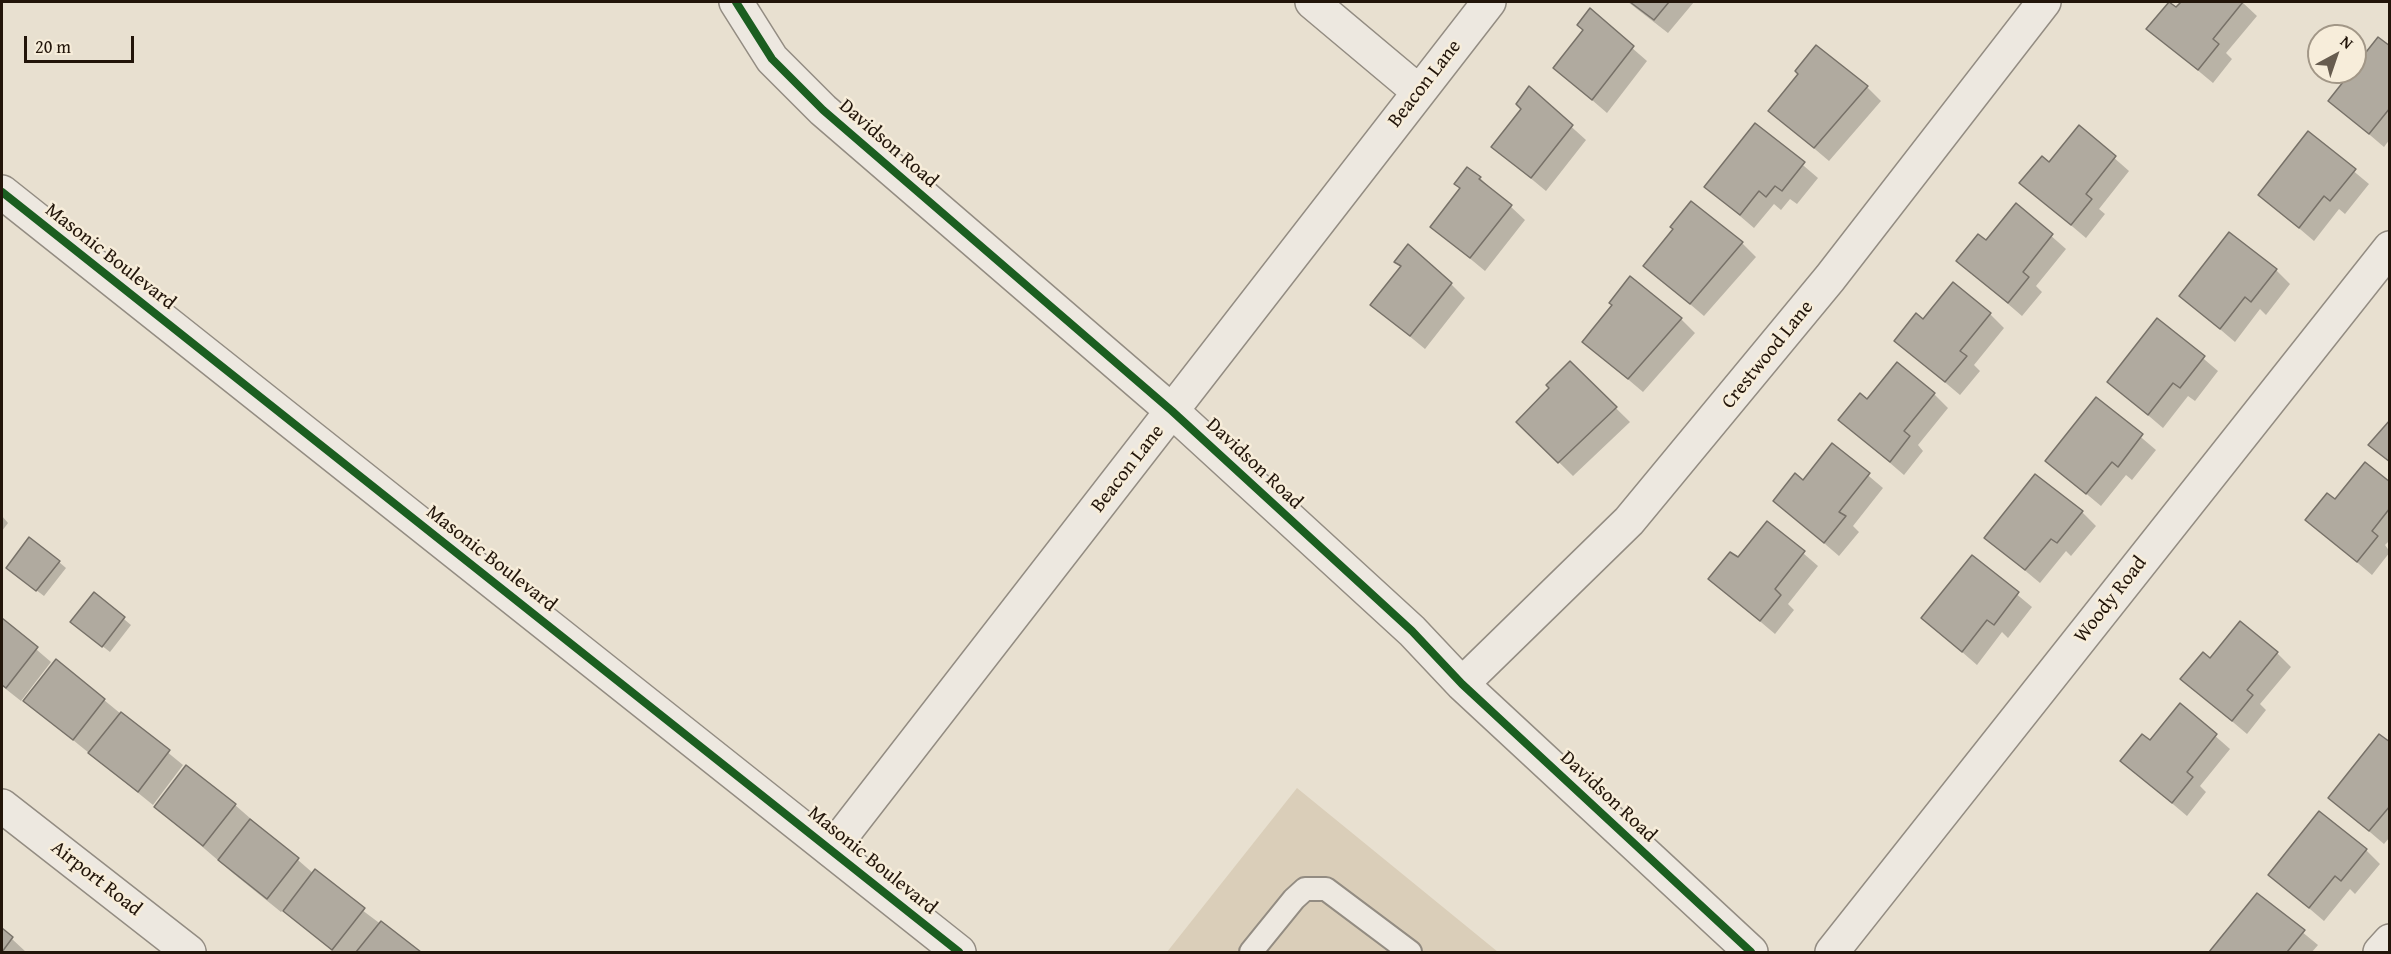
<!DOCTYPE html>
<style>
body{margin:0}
#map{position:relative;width:2391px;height:954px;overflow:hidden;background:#e8e0d0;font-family:"Gentium Book Plus",serif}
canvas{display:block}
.frame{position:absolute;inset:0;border:3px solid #22150a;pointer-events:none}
.north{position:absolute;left:2307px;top:24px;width:60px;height:60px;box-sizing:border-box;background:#f7edda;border:2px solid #a29787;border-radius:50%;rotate:40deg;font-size:16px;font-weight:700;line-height:24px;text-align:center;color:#22150a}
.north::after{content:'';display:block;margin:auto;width:21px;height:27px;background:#675c4f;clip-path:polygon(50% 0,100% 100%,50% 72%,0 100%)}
.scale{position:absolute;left:24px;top:36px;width:110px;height:27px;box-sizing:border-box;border:3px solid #22150a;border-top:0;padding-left:8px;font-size:18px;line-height:21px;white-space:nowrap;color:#22150a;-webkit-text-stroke:4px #f7edda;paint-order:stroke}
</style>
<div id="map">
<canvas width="2391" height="954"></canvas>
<div class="frame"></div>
<div class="north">N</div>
<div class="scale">20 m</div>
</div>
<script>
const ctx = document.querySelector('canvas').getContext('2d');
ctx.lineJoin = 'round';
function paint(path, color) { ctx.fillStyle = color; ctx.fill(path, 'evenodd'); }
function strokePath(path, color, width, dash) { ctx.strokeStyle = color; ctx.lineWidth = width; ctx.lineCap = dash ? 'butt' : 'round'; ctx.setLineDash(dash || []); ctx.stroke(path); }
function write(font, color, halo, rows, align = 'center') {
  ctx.font = font + ' "Gentium Book Plus",serif'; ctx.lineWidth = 5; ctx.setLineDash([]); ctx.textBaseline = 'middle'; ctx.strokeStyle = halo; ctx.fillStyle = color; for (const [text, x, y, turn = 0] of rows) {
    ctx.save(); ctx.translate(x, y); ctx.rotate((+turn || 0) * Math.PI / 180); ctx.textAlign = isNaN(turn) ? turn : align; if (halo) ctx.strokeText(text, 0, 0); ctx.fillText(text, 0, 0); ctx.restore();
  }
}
paint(new Path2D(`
 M1297 788 1498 952H1167Z`), '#daceb9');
paint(new Path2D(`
 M1628 2H1694L1668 33Z
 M2183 2H2242L2257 16 2226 53 2232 59 2213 83 2148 29 2176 9Z
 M1616 34 1647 61 1607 113 1555 68Z
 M2390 48V139L2384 147 2330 101 2355 69Z
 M1867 87 1881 101 1829 161 1770 111Z
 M1555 112 1586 140 1546 191 1493 147Z
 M1756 125 1818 178 1797 204 1790 199 1781 210 1774 204 1754 228 1706 187Z
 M2079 127 2129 171 2099 209 2105 214 2086 238 2021 183 2049 164Z
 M2309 134 2369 184 2345 214 2339 209 2314 241 2260 195Z
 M1480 178 1525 220 1485 271 1432 227Z
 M2016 205 2066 249 2036 286 2042 292 2022 316 1958 261 1986 242Z
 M1742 243 1756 257 1704 316 1645 266Z
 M1396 261 1451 284 1465 298 1425 349 1372 305 1402 267Z
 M2276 270 2290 284 2266 315 2260 309 2235 342 2181 296Z
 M1990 314 2004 328 1974 365 1980 371 1960 395 1896 341 1924 321Z
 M1681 319 1695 333 1643 392 1584 342Z
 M2158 320 2218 371 2195 401 2188 396 2163 428 2109 382Z
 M1570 363 1630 422 1573 476 1518 422 1551 388Z
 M1934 394 1948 408 1918 445 1923 451 1904 475 1840 420 1868 401Z
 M2096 399 2156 450 2132 480 2126 475 2101 506 2047 461Z
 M1832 445 1883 488 1853 526 1859 532 1839 556 1775 501 1803 482Z
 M2390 484V540L2385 545 2390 552 2372 575 2307 520 2335 501Z
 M2082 512 2096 526 2071 556 2066 551 2040 583 1986 538Z
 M2 516 8 523 2 531Z
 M1768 523 1818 566 1788 604 1794 610 1775 634 1710 579 1738 559Z
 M1972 557 2032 607 2008 638 2002 632 1977 665 1923 618Z
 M59 562 66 568 44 596 15 574Z
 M94 594 131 625 110 652 79 628Z
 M2 620 51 662 21 701 2 686Z
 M2277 653 2291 667 2260 704 2266 710 2247 734 2182 679 2210 660Z
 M104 700 183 765 153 805 25 701Z
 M2180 705 2230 749 2200 786 2206 792 2187 816 2122 761 2150 742Z
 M2390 744V837L2384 844 2330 798Z
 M235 805 314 874 418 952H334L283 910 281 912 234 874 156 807Z
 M2366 850 2380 864 2355 894 2350 889 2324 921 2270 875Z
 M2257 895 2318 945 2312 952H2211Z
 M2 930 12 939 26 952H2Z`), '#0003');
const building = new Path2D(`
 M1630 2H1669L1654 20Z
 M2169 2 2176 7 2181 2H2243L2213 39 2219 44 2198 70 2146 29Z
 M1590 8 1634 46 1592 100 1553 68 1583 30 1577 25Z
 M2378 37 2390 46V108L2369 134 2328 101 2351 72H2355V66Z
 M1816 45 1868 86 1814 148 1768 111 1798 74 1795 71Z
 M1529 86 1573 125 1531 178 1491 147 1521 109 1516 104Z
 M1755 123 1805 162 1782 191 1775 186 1766 197 1759 191 1740 215 1704 187Z
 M2079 125 2116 156 2086 194 2092 199 2071 225 2019 183 2042 156 2049 162Z
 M2308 131 2356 169 2330 201 2324 196 2299 228 2258 195Z
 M1467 167 1481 177 1479 179 1512 205 1470 258 1430 227 1460 188 1454 184Z
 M1691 201 1743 242 1690 304 1643 266 1673 229 1670 227Z
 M2016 203 2053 234 2023 272 2029 277 2008 303 1956 261 1978 234 1986 240Z
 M2229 232 2277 269 2251 302 2245 297 2220 329 2179 296Z
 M1408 244 1452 283 1410 336 1370 305 1401 266 1394 262Z
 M1630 276 1682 318 1628 379 1582 342 1612 305 1609 303Z
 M1953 282 1991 313 1960 351 1967 356 1945 382 1894 341 1916 313 1923 319Z
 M2157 318 2205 356 2180 388 2173 383 2148 415 2107 382Z
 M1570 361 1617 407 1558 463 1516 422 1549 388 1546 385Z
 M1897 362 1935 393 1904 431 1910 436 1890 462 1838 420 1860 393 1867 399Z
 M2096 397 2143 434 2118 467 2112 462 2086 494 2045 461Z
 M2390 420V462L2368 445Z
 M1832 443 1870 473 1839 512 1846 516 1824 543 1773 501 1795 473 1803 480Z
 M2365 462 2390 482V508L2372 531 2378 536 2357 562 2305 520 2327 493 2335 499Z
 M2035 474 2083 511 2057 543 2051 539 2025 570 1984 538Z
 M1767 521 1805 551 1775 589 1781 595 1760 621 1708 579 1730 552 1738 557Z
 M29 537 60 561 36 591 6 568Z
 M1972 555 2019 592 1994 625 1987 620 1962 652 1921 618Z
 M94 592 125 617 102 647 70 622Z
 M2 618 38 647 6 688 2 685Z
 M2240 621 2278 652 2247 690 2253 695 2232 721 2180 679 2203 652 2210 658Z
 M56 659 105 699 73 740 23 701Z
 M2180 703 2217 734 2187 772 2193 777 2172 803 2120 761 2142 734 2150 740Z
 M121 712 170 750 138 792 88 753Z
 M2379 734 2390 742V806L2369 831 2328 798Z
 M186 765 236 804 203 846 154 807Z
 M2319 811 2367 849 2341 881 2335 876 2309 908 2268 875Z
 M250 819 299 858 267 899 218 860Z
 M315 869 365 908 332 950 283 911Z
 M2257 893 2305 930 2287 952H2209Z
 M381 921 421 952H356Z
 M2 928 13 937 2 952Z`);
paint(building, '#b0aa9f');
strokePath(building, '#777168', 1.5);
const service = new Path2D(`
 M1251 952 1294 899 1305 889H1326L1410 952`);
const minor = new Path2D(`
 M736 2 772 59 823 110 1172 411 1412 631 1462 684 1751 952
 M1312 2 1418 91
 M1462 684 1629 521 1830 278 2044 2
 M2 806 189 952
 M831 850 1489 2
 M1832 952 2390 248
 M2380 952 2390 941`);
const tertiary = new Path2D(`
 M2 192 959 952`);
strokePath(service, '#938c82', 26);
strokePath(minor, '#938c82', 36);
strokePath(tertiary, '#938c82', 36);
strokePath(service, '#ede8e0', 22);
strokePath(minor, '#ede8e0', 33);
strokePath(tertiary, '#ede8e0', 33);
strokePath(new Path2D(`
 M736 2 772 59 823 110 1172 411 1412 631 1462 684 1751 952
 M2 192 959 952`), '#1b5e20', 8);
write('20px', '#22150a', '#f7edda', [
 ["Beacon Lane",1425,84,-52],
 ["Davidson Road",888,144,41],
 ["Masonic Boulevard",110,257,38],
 ["Crestwood Lane",1768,355,-51],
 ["Davidson Road",1254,464,43],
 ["Beacon Lane",1128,469,-52],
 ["Masonic Boulevard",491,559,38],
 ["Woody Road",2111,600,-52],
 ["Davidson Road",1608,797,43],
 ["Masonic Boulevard",872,861,39],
 ["Airport Road",96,879,38]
]);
</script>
